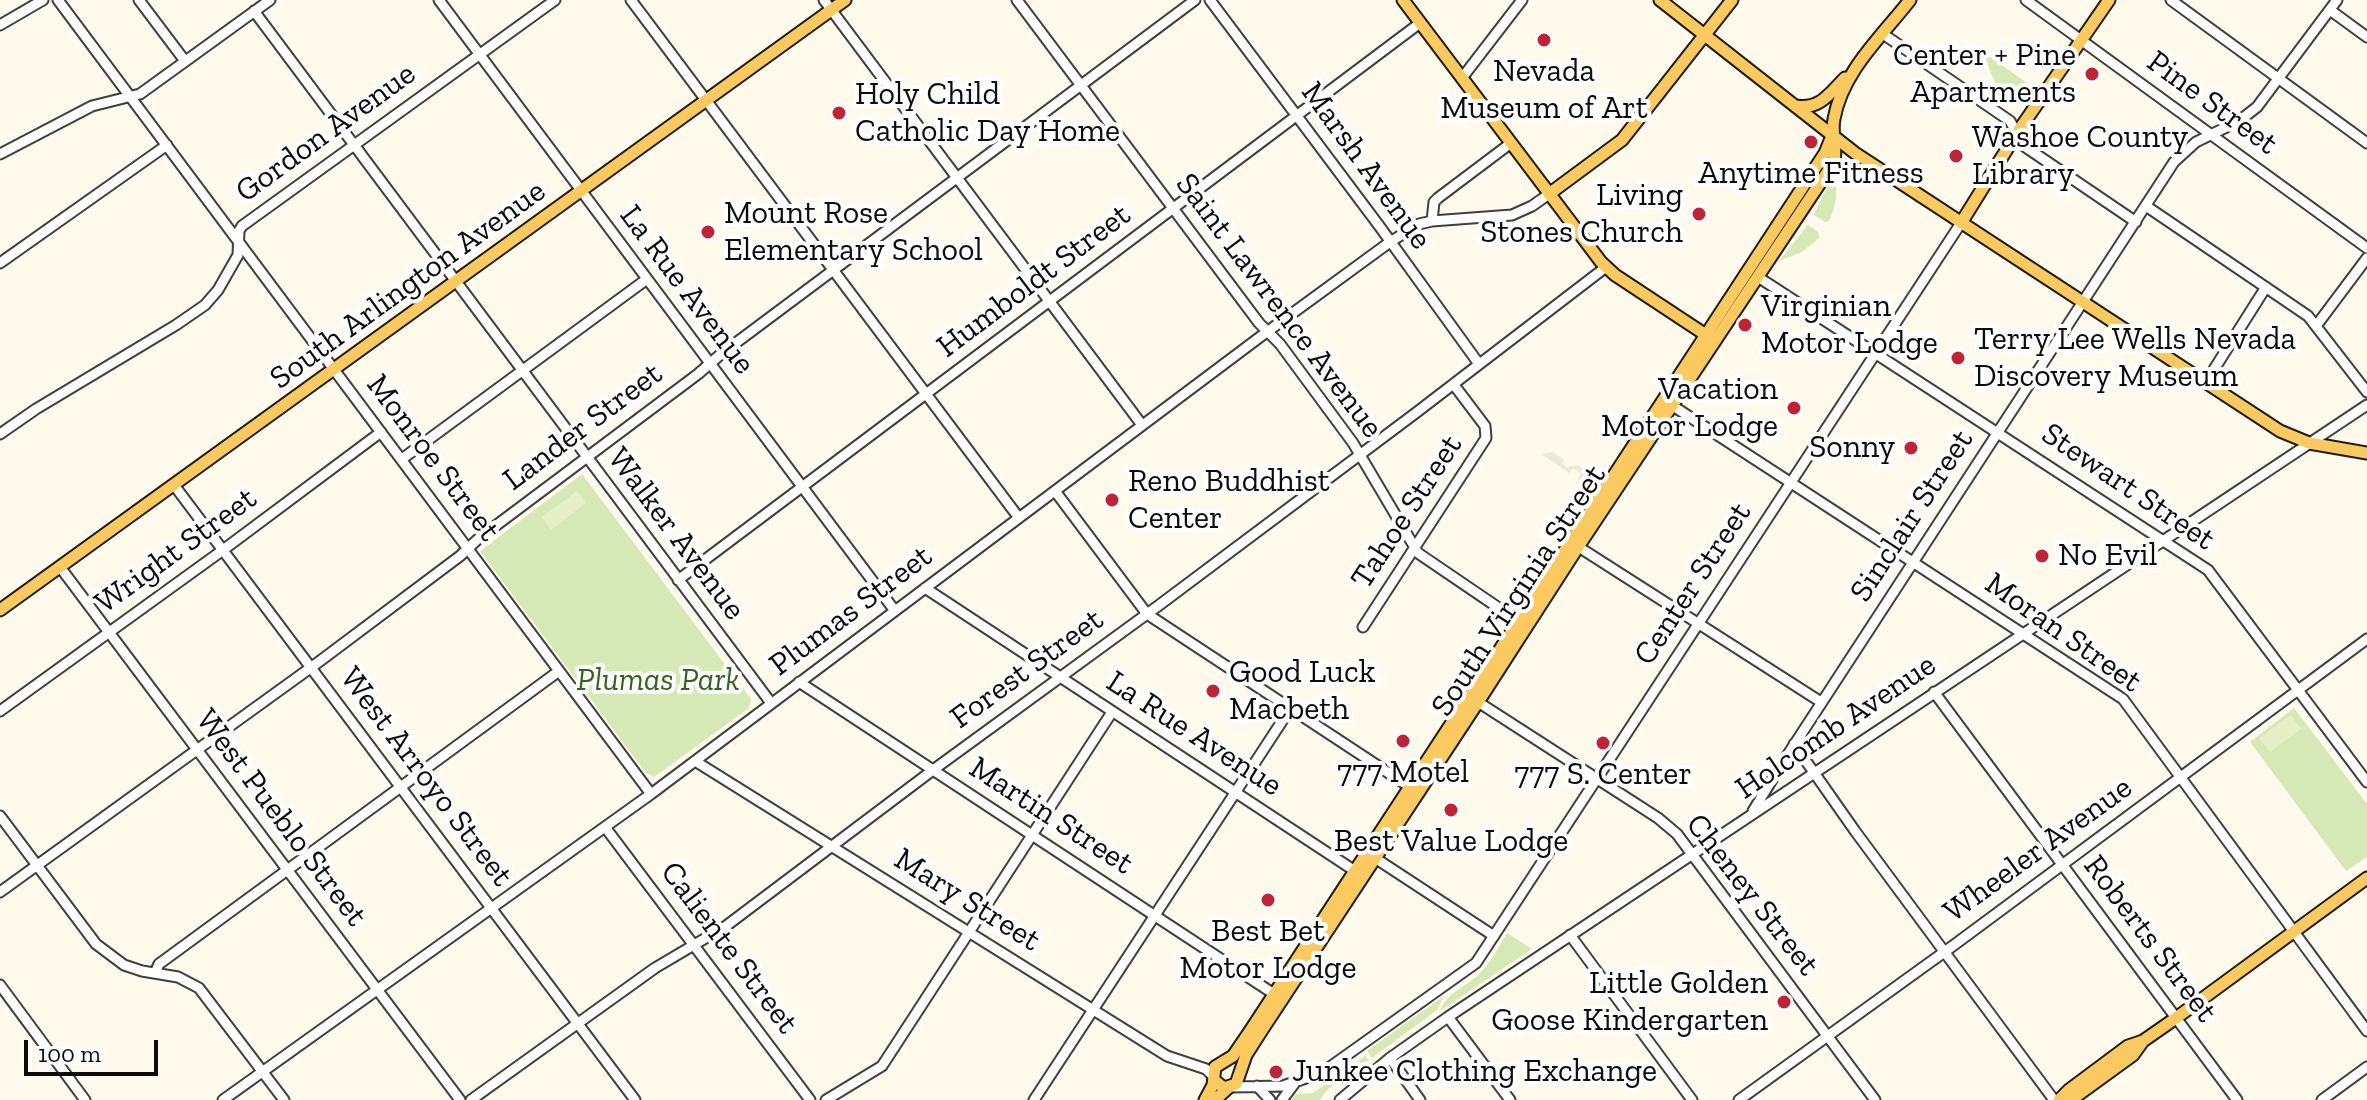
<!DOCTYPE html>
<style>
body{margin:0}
#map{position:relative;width:2367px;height:1100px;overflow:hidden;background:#fffaec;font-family:"Zilla Slab",serif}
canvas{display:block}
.scale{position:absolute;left:24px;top:1040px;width:134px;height:36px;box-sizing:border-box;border:4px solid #0c0c0c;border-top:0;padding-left:10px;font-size:24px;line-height:28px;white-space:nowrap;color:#0c0c0c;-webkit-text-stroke:6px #fff;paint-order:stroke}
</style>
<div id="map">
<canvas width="2367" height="1100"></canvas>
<div class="scale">100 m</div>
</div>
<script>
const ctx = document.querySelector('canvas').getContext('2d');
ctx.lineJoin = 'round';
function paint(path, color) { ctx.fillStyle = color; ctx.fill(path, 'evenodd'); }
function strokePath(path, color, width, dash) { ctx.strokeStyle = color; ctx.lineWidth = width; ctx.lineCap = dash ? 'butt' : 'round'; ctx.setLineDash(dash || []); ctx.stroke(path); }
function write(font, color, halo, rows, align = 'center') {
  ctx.font = font + ' "Zilla Slab",serif'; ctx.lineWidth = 8; ctx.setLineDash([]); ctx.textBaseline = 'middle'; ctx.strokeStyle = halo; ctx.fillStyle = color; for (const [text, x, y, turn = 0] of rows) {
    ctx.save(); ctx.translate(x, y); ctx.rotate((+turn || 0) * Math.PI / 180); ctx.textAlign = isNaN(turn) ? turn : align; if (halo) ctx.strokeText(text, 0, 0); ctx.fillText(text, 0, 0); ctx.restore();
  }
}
paint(new Path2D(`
 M1984 52 2031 86 2016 105C1996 91 1991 75 1984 52Z
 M1835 175C1838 192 1836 206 1829 221L1825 222 1814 215 1823 195Z
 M1808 225 1818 232 1819 238 1802 252 1779 261Z
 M582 474 751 699 749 708 654 777 646 773 480 551Z
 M2294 708 2367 804V857L2346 871 2250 742Z
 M1507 933 1532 949 1440 1011C1448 992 1462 989 1477 976 1490 964 1498 948 1507 933Z
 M1444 996 1437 1010 1372 1058 1367 1051Z
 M1365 1056 1369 1060C1354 1073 1329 1083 1320 1100H1290L1296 1094 1313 1093Z`), '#d4e9b5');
paint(new Path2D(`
 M577 491 586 503 551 530 542 517Z
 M2291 715 2301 729 2270 752 2259 738Z`), '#e5f0c7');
paint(new Path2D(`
 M1553 452 1564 460 1562 464 1567 467 1578 465 1595 477 1589 486 1578 479 1581 474 1573 468 1569 473 1541 454Z`), '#eee8db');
const minor = new Path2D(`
 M58 0 651 794
 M139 0 185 61
 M439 0 895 611
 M631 0 1019 518
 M824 0 1142 425
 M1017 0 1259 323 1280 344 1353 443 1418 553 1518 621
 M1210 0 1380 227 1479 364
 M2026 0 2367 248
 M2171 0 2367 143
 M2330 10 2367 37
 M254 11 771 703
 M0 25 43 0
 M1883 34 2010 121 2024 146 2136 222
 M1462 78 1522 0
 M0 154 92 106 140 94 270 0
 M2146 206 2308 316 2367 392
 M1432 221 1434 202 1438 198 1511 143
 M0 263 167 145
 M1758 277 2208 570 2367 782
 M2316 326 2367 258
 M2206 382 2266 287
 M1673 406 2123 699 2367 1031
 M0 434 36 409 176 325 205 305 218 290 238 255 239 231 242 226 555 0
 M402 459 647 279
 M174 485 635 1100
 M1055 491 1147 614 1410 787
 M1574 544 1821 702
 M60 567 460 1100
 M678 580 1420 23
 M925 588 1355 871
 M1363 627 1486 438 1485 426 1454 385
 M799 682 1274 994
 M1934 692 2237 1100
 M1478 702 1658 818 1677 834 1875 1100
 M0 711 223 550 381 432
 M1794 744 1855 831 2054 1100
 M695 761 1167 1056 1206 1069 1213 1076
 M1753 811 1781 765 2174 162 2196 142 2239 121 2257 107 2337 0
 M0 816 96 944 124 965 142 971 178 977 199 988 284 1100
 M605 827 810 1100
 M1375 858 1494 936
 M0 892 320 661 460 556 478 539 698 374 721 354 1195 0
 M1570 935 1692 1100
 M155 973 159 964 559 671
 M0 985 85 1100
 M1448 1017 1510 1100
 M1390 1058 1420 1100
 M1257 1086 1270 1100
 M1233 1087 1283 1086 1323 1072 1476 963 1961 223
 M223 1100 651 794 1260 337 1390 242 1419 224 1432 221 1512 215 1532 206 1549 194
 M471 1100 655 968 726 926 933 770 1158 606 1417 412 1606 267
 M826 1100 882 1066 1112 712
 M1034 1100 1290 709
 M1282 1100 1294 1084
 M1340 1100 1390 1058 1448 1017 2367 405
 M1739 1100 1954 945 2367 639
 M2322 1100 2367 1067`);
const major = new Path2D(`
 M1403 0 1601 262 1615 275 1712 339
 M1660 0 1855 153 2280 431 2309 443 2367 453
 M1795 106C1820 110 1829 94 1845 78
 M1549 194 1622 140 1732 0
 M1961 223 2017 133 2109 0
 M0 610 845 0
 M1214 1080 1224 1088 1236 1084 1246 1055 1262 1030 1480 699 1578 547 1834 162C1837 147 1831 134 1834 119 1842 72 1882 36 1910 0
 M1205 1100 1213 1085 1215 1067 1233 1056 1250 1031 1825 153 1832 136
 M1215 1100 1228 1088
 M2059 1100 2069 1090 2128 1046 2143 1041 2176 1018 2367 878
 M2071 1100 2133 1055 2143 1041`);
strokePath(minor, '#3f3f3f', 13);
strokePath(major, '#1d1d1d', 15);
strokePath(minor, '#fff', 9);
strokePath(major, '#fac960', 11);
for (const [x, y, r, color] of [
 [1544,40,8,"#be2336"],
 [2092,74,8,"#be2336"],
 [839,113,8,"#be2336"],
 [1811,142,8,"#be2336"],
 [1956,156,8,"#be2336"],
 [1699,214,8,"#be2336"],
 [708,232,8,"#be2336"],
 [1745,325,8,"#be2336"],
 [1958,358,8,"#be2336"],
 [1794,408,8,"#be2336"],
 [1911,448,8,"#be2336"],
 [1112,500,8,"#be2336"],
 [2042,556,8,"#be2336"],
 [1213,691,8,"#be2336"],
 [1403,741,8,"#be2336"],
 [1603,743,8,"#be2336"],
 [1451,810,8,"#be2336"],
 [1268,900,8,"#be2336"],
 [1784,1002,8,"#be2336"],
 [1276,1072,8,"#be2336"]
]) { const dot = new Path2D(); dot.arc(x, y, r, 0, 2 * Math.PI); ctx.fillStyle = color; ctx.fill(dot); strokePath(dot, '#fff', 3); }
write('32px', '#0c0c0c', '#fff', [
 ["Center + Pine",2076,56,"right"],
 ["Apartments",2076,93,"right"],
 ["Nevada",1544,72,"center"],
 ["Museum of Art",1544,109,"center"],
 ["Holy Child",855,95],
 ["Catholic Day Home",855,132],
 ["Washoe County",1972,138],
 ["Library",1972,175],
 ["Anytime Fitness",1811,174,"center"],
 ["Living",1683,196,"right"],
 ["Stones Church",1683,233,"right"],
 ["Mount Rose",724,214],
 ["Elementary School",724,251],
 ["Virginian",1761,307],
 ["Motor Lodge",1761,344],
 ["Terry Lee Wells Nevada",1974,340],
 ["Discovery Museum",1974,377],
 ["Vacation",1778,390,"right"],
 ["Motor Lodge",1778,427,"right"],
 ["Sonny",1895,448,"right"],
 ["Reno Buddhist",1128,482],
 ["Center",1128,519],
 ["No Evil",2058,556],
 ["Good Luck",1229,673],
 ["Macbeth",1229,710],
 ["777 Motel",1403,773,"center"],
 ["777 S. Center",1603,775,"center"],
 ["Best Value Lodge",1451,842,"center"],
 ["Best Bet",1268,932,"center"],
 ["Motor Lodge",1268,969,"center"],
 ["Little Golden",1768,984,"right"],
 ["Goose Kindergarten",1768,1021,"right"],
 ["Junkee Clothing Exchange",1292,1072]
], 'left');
write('32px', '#0c0c0c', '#fff', [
 ["Pine Street",2212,103,36],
 ["Gordon Avenue",326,133,-36],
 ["Marsh Avenue",1366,166,54],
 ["Humboldt Street",1034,281,-37],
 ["South Arlington Avenue",408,285,-36],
 ["La Rue Avenue",687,290,53],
 ["Saint Lawrence Avenue",1279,306,53],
 ["Lander Street",583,427,-37],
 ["Monroe Street",433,458,53],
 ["Stewart Street",2128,487,34],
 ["Tahoe Street",1407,512,-57],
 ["Sinclair Street",1912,516,-57],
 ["Walker Avenue",676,534,53],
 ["Wright Street",176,551,-36],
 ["Center Street",1693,584,-57],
 ["South Virginia Street",1519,591,-57],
 ["Plumas Street",851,611,-37],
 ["Moran Street",2063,633,35],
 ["Forest Street",1027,669,-36],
 ["Holcomb Avenue",1836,727,-34],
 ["La Rue Avenue",1194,734,33],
 ["West Arroyo Street",426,777,53],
 ["Martin Street",1051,816,33],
 ["West Pueblo Street",281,818,53],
 ["Wheeler Avenue",2038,850,-36],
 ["Cheney Street",1752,895,52],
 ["Mary Street",967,900,32],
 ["Roberts Street",2150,939,53],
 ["Caliente Street",729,948,53]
]);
write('italic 32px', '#31641c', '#fff', [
 ["Plumas Park",658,681]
]);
</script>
